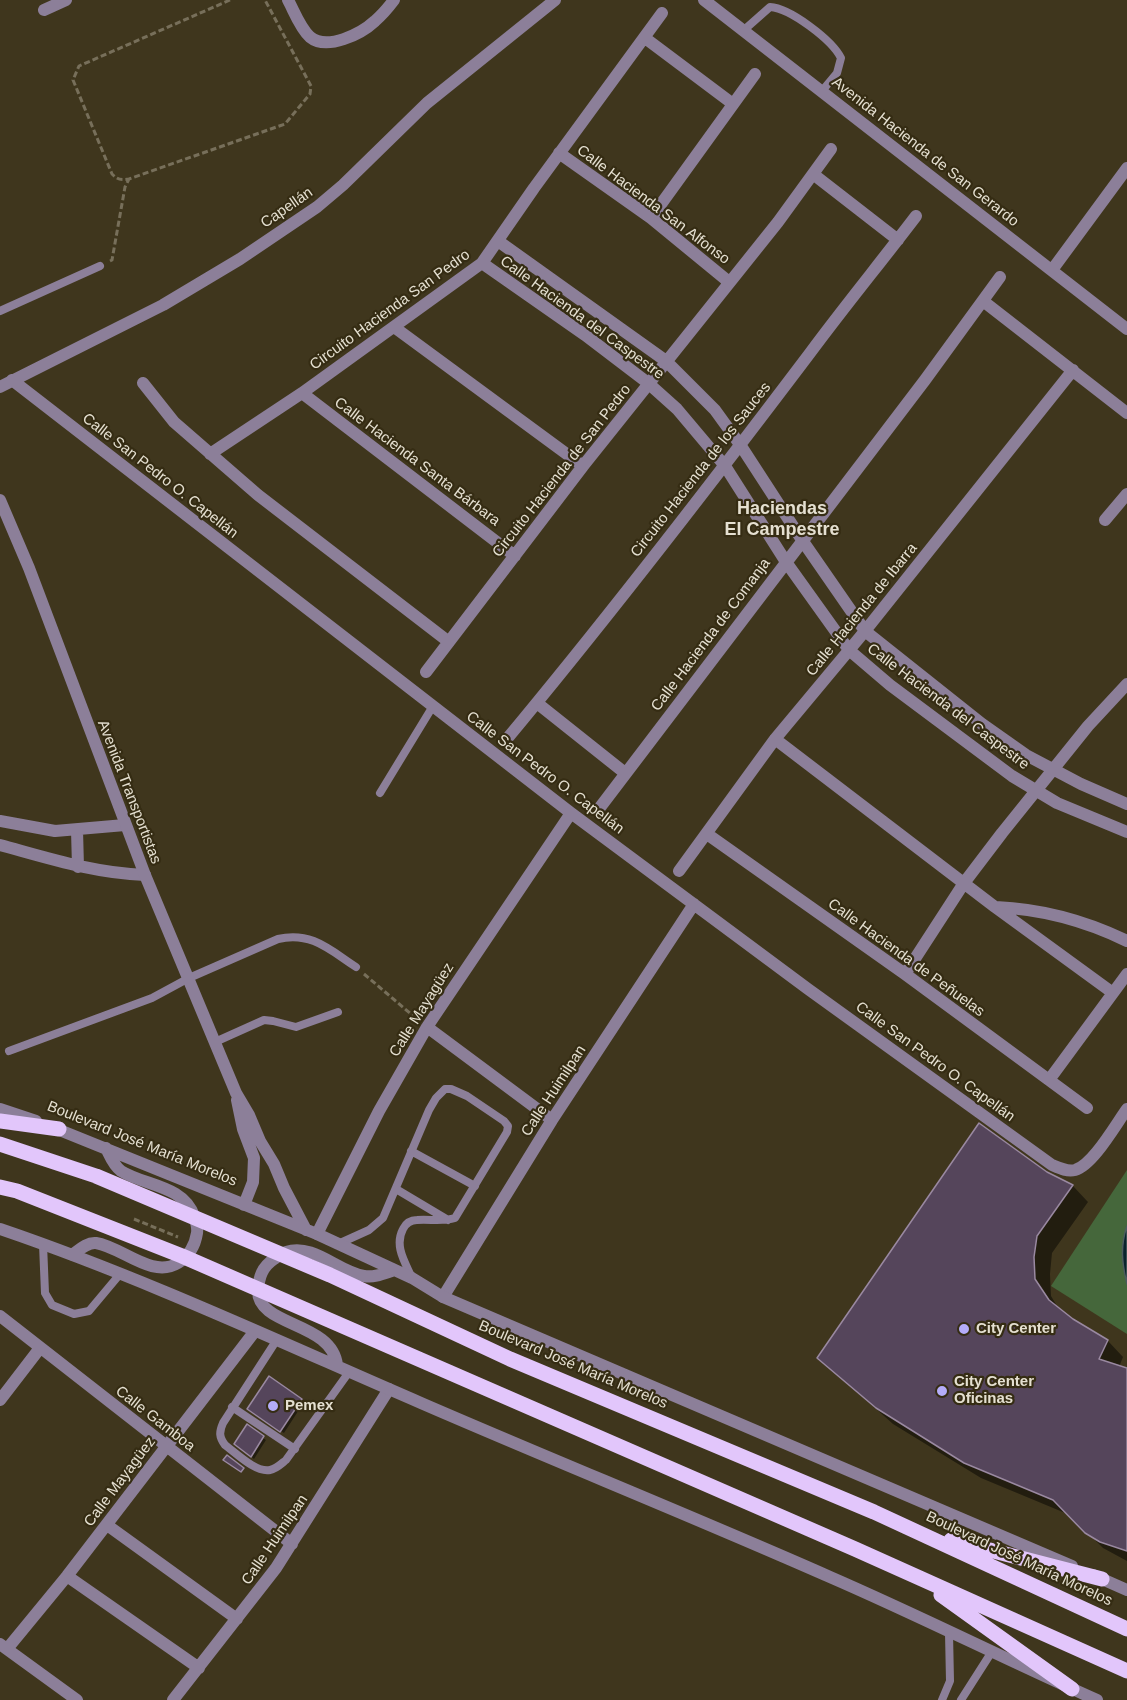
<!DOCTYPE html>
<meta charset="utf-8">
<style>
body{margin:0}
canvas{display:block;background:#3f361d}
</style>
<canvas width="1127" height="1700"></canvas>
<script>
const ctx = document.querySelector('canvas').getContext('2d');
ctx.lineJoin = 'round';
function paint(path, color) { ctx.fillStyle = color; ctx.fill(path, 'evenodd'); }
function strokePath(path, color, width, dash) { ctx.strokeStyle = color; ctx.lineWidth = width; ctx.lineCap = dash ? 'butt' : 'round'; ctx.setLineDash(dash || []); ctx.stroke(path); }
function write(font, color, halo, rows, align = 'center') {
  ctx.font = font + ' Arial,sans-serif'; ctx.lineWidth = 4.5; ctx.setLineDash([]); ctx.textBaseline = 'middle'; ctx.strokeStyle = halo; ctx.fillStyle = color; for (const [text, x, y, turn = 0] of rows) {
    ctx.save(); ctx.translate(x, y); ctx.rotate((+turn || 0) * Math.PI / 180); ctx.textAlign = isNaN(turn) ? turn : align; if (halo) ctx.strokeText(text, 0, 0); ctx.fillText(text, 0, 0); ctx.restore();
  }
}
paint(new Path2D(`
 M1127 1170V1334L1051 1286Z`), '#45673b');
const water = new Path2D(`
 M1127 1226V1284C1122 1264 1120 1246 1127 1226Z`);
paint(water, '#09242d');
strokePath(water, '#4b5c5e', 1.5);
paint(new Path2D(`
 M1046 1173 1073 1186 1088 1202 1052 1253 1050 1274 1051 1296 1060 1311 1072 1320 1108 1341 1123 1357 1119 1367 1127 1369V1561L1103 1548 1070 1515 981 1478 893 1424 819 1358Z
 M301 1400 304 1402 284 1433 251 1412Z
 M247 1427 266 1440 254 1459 239 1446Z`), '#0007');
const building = new Path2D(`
 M979 1123 1047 1172 1073 1185 1037 1236 1034 1257 1035 1279 1049 1300 1073 1319 1108 1340 1099 1359 1127 1368V1551L1100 1542 1085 1533 1053 1500 964 1463 876 1408 817 1358Z
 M269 1376 302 1399 280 1432 247 1409Z
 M247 1424 264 1436 251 1457 234 1444Z
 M227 1455 244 1468 241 1472 223 1460Z`);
paint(building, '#55455b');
strokePath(building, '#9a89a1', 1.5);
strokePath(new Path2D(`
 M230 0 79 66 73 80 112 174C118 180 121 180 129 179L285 124 310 94 311 86 265 0
 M110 261 112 260 125 187 129 179
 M364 974 418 1020
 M134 1219 178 1237`), '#776f5a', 3, [6, 3]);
strokePath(new Path2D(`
 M744 30 770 7C790 8 832 40 841 58L837 73 822 91
 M0 311 100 266
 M380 793 433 706
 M215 1042 264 1020 273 1021 296 1027 338 1012
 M9 1051 152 998 189 978 278 939C311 931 330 950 356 967
 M411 1151 475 1186
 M396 1189 448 1220
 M43 1244 45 1293 52 1305 74 1314 89 1311 120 1274
 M338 1244 369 1230 383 1218 429 1110 436 1098 445 1089H451L467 1096 504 1121 508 1126 507 1132 455 1218C442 1222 431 1219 417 1220 410 1220 406 1223 403 1229 394 1246 405 1262 412 1278
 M276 1341 223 1423C219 1432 219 1437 225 1445 236 1453 256 1473 270 1470 276 1469 281 1464 286 1460L349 1372
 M232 1407 295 1449
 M942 1700 950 1681 949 1633
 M961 1700 991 1653`), '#8c7f99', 8);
strokePath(new Path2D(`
 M288 0C294 11 300 28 310 37 327 51 361 34 375 21 382 15 388 8 394 0
 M704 0 1127 329
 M44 10 66 0
 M645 38 733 104
 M559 153 651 218 729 282
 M813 174 898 240
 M651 218 755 74
 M498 241 666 361 715 410 741 446 802 540 865 631 982 724 1026 755 1081 784 1127 804
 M482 263 585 335 648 383 677 409 725 466 786 562 849 650 890 685 1012 776 1057 803 1127 832
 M1052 270 1127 168
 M983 301 1127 413
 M394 327 583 466
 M12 380 571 813 808 989 1052 1165C1059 1168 1067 1172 1075 1170 1093 1165 1116 1124 1127 1109
 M143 383 174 422 258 495 449 642
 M0 387 163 305 240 259 317 207 343 185 427 103 555 0
 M302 393 515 556
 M210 454 302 393 482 263 534 188 662 13
 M1105 520 1127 494
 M426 672 583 466 778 222 831 149
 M537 703 625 773
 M775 739 995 907 1113 993
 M506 740C611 614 711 484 810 353 844 307 881 262 916 216
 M598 810 925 380 1000 277
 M0 821 55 831 125 825
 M77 830 78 867
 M707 834 905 974 1087 1108
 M0 845C48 858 94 873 145 875
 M679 871 775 739 865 631 1073 370
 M996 907C1041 909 1086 921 1127 941
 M905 974 964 883 1002 833 1088 726 1127 684
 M427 1027 552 1120
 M1049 1080 1127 974
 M317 1234 379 1111 427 1027 571 813
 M443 1297 552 1120 694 904
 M0 1316 292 1544
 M0 1400 40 1348
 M107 1525 237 1619
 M67 1576 199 1668
 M0 1644 77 1700
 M7 1649 67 1576 255 1331
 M173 1700 276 1568 389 1389`), '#8c7f99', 12);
strokePath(new Path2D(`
 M0 500 29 568 145 875 236 1093 249 1115 260 1141 274 1164 284 1188 306 1230
 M237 1100 243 1129 254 1158 253 1182 244 1205
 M0 1109 36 1121
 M52 1127 317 1234 412 1278 443 1297 1072 1566
 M0 1229C144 1278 282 1343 421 1403 557 1462 694 1517 830 1577 920 1616 1007 1660 1097 1700
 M72 1255C79 1250 87 1242 96 1243 122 1247 152 1279 178 1263 189 1256 195 1246 197 1233 198 1227 196 1222 194 1216 183 1185 145 1186 121 1171 113 1165 110 1156 106 1148
 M337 1365C332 1321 257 1327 258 1290 259 1277 262 1267 274 1259 277 1257 282 1253 286 1252 314 1243 338 1272 364 1276 375 1278 385 1273 395 1270
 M1093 1575 1127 1590`), '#8c7f99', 12);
strokePath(new Path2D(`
 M0 1121 59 1129
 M0 1144 96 1176 330 1275 510 1359 874 1512 1127 1629
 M0 1187 17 1191 182 1256 855 1549 1127 1671
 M951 1540 1102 1579
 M941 1595 1072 1689`), '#e2c6fb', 15);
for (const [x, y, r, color] of [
 [964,1329,6,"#b4acf9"],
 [942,1391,6,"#b4acf9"],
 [273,1406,6,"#b4acf9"]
]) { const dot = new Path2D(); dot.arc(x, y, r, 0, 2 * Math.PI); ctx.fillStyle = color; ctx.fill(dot); strokePath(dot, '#352c13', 2); }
write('15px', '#e5e0d1', '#352c13', [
 ["Avenida Hacienda de San Gerardo",925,152,38],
 ["Calle Hacienda San Alfonso",653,205,37],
 ["Capellán",287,208,-35],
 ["Circuito Hacienda San Pedro",390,310,-36],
 ["Calle Hacienda del Caspestre",582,318,36],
 ["Calle Hacienda Santa Bárbara",417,462,37],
 ["Circuito Hacienda de los Sauces",701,470,-52],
 ["Circuito Hacienda de San Pedro",562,471,-52],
 ["Calle San Pedro O. Capellán",160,476,38],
 ["Calle Hacienda de Ibarra",862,610,-51],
 ["Calle Hacienda de Comanja",711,635,-53],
 ["Calle Hacienda del Caspestre",948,707,37],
 ["Calle San Pedro O. Capellán",545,773,37],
 ["Avenida Transportistas",129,792,69],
 ["Calle Hacienda de Peñuelas",906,958,36],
 ["Calle Mayagüez",422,1010,-58],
 ["Calle San Pedro O. Capellán",935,1062,36],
 ["Calle Huimilpan",554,1091,-57],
 ["Boulevard José María Morelos",142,1144,22],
 ["Boulevard José María Morelos",573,1365,23],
 ["Calle Gamboa",155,1419,38],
 ["Calle Mayagüez",120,1482,-53],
 ["Calle Huimilpan",275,1540,-56],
 ["Boulevard José María Morelos",1019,1559,25]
]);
write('bold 15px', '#e5e0d1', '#352c13', [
 ["City Center",976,1329],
 ["City Center",954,1382],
 ["Oficinas",954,1399],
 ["Pemex",285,1406]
], 'left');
write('bold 18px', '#e5e0d1', '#352c13', [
 ["Haciendas",782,509],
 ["El Campestre",782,530]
]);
</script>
